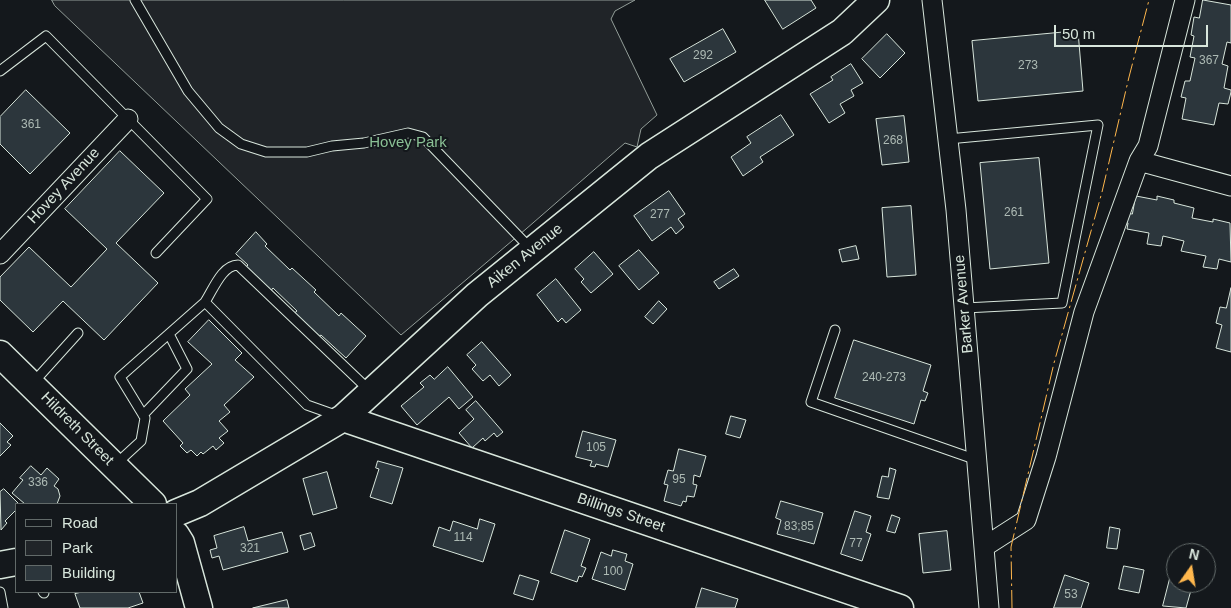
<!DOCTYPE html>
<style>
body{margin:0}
#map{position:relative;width:1231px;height:608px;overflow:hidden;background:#14181c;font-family:Arial,sans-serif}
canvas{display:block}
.legend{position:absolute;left:15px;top:503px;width:162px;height:90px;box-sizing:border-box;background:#14181c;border:1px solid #626a69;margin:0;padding:6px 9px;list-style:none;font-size:15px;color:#d8e6dc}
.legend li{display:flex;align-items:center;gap:10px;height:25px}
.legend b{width:25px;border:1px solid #626a69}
.north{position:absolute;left:1166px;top:543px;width:50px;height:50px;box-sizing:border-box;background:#14181c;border:1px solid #626a69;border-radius:50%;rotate:13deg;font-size:14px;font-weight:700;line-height:20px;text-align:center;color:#d8e6dc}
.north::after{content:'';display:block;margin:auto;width:18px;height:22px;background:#ffb74d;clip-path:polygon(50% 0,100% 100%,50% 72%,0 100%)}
.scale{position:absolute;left:1054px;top:25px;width:154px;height:22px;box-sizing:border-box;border:2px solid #d8e6dc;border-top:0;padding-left:6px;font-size:15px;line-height:18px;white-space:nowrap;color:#d8e6dc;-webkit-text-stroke:4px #14181c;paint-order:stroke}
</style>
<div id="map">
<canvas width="1231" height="608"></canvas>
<ul class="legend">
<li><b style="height:6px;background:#14181c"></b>Road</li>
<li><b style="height:14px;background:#202428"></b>Park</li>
<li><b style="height:14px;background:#2c363c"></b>Building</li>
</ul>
<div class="north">N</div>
<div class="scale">50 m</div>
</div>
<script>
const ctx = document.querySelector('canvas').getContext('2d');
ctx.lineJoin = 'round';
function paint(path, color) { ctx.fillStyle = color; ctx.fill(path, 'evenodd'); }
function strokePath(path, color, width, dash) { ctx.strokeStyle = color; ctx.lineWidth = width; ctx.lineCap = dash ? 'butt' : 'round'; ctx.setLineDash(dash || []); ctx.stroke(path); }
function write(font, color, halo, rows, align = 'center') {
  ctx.font = font + ' Arial,sans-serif'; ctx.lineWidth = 4; ctx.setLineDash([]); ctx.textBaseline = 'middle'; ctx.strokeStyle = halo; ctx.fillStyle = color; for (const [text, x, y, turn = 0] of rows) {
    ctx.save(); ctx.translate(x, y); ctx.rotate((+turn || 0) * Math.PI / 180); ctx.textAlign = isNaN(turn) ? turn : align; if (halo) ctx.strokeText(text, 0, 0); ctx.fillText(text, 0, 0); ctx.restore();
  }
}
const green = new Path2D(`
 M52 0H635L615 11 611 19 657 115 641 129 637 147 625 143 526 229 401 335 55 6Z`);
paint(green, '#202428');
strokePath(green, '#939e99', 1);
const building = new Path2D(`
 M765 0H811L816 8 783 29Z
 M1203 0 1231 5V43L1227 42 1222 64 1228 66 1224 88 1231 90V92L1228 104 1219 103 1214 125 1182 119 1186 98 1181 97 1185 81H1190L1195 58 1190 57 1194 36 1191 35 1194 17 1199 18Z
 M723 29 736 52 684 82 670 59Z
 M1078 31 1083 91 978 101 972 41Z
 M887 34 905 53 880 78 862 59Z
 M851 64 863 83 851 90 854 96 840 104 845 113 829 123 810 94 833 80 831 77Z
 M26 90 70 133 30 174 0 144V117Z
 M781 115 794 135 760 157 763 162 743 176 731 157 751 143 747 137Z
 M904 116 909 162 882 165 876 119Z
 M120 151 164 193 116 243 158 283 104 340 63 301 33 332 0 300V277L29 247 71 287 107 249 65 209Z
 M1039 158 1049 263 990 269 980 163Z
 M669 191 685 214 678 219 684 227 676 234 671 227 652 241 634 216Z
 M1136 196 1157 200V196L1174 200V203L1194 208 1192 218 1213 222V219L1230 223 1231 262 1219 259 1217 269 1203 267 1206 256 1181 251 1184 241 1163 236 1161 246 1147 244 1149 233 1127 229 1128 223 1125 222 1127 213 1132 214Z
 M911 206 916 275 887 277 882 208Z
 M256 232 267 244 265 246 290 270 292 268 316 290 314 292 339 316 341 313 366 336 346 358 321 335 318 337 293 314 297 311 273 288 270 292 245 268 248 265 236 254Z
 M856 246 859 259 842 262 839 250Z
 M639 250 659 273 639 290 619 266Z
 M594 252 613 274 591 293 581 282 584 279 575 269Z
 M734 269 739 276 719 289 714 282Z
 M556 279 581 310 566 323 562 318 558 322 537 295Z
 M1231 288V352L1216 348 1222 325 1216 323 1220 307 1226 308Z
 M659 301 667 309 653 324 645 317Z
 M209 320 242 353 235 360 254 377 224 405 230 412 219 421 228 431 219 438 224 443 216 450 213 446 203 454 201 452 197 456 191 450 187 453 180 446 183 443 163 421 190 395 185 389 212 364 188 342Z
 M854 340 931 365 923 391 928 393 925 401 921 400 914 424 835 398Z
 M482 342 511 375 499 386 490 375 483 381 472 369 476 365 467 355Z
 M448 367 473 397 459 409 449 397 417 425 401 406 424 387 420 383 430 375 434 379Z
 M476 401 503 432 497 437 494 433 485 441 483 438 472 448 459 433 474 419 466 410Z
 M731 416 746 420 740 438 726 434Z
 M0 423 13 436 7 442 11 445 0 456Z
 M583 431 616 440 608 467 596 464 595 467 590 466 592 461 576 457Z
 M679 449 706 456 700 477 694 475 693 484 697 485 694 497 687 496 686 502 683 501 681 506 664 501 668 485 664 484 668 470 673 471Z
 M378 461 403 468 392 504 370 497 379 469 376 468Z
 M31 466 41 475 47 468 59 479 54 486 58 489 60 496 57 504H25L12 493 23 480 20 478Z
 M890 468 896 470 889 499 877 497 882 476 888 477Z
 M327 472 337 508 313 515 303 479Z
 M4 489 19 504H16V510L5 521 7 523 1 530 0 492Z
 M781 501 823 513 814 544 777 534 781 520 776 518Z
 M855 511 871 516 866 532 871 534 862 561 841 554Z
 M892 515 900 518 895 533 887 531Z
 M480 519 495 524 483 562 433 546 439 527 450 531 453 521 477 529Z
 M244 527 248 541 282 532 288 552 223 570 219 556 212 558 210 550 217 548 214 536Z
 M1110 527 1120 529 1117 549 1107 548Z
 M565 530 590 539 581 566 586 568 582 577 579 576 577 582 551 573Z
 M947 531 951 570 923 573 919 534Z
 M311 533 315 546 304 550 300 536Z
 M613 550 627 554 625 561 633 564 625 590 592 579 601 552 611 556Z
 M1124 566 1144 570 1139 593 1119 589Z
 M1173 567 1176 568V583H1193L1186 608 1163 606Z
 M520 575 539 581 533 600 514 594Z
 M1065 575 1089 583 1081 608H1054Z
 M702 588 738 599 735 608H696Z
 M82 592H139L143 603 128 608H80L75 594Z
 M287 600 289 608H253Z`);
paint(building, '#2c363c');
strokePath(building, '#d8e6dc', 1);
const lane = new Path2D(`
 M135 0 188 91 219 128 241 144 266 152H307L332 146 364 143 408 133 423 137 530 248
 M0 71 46 36 207 199 156 253
 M948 139 1098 125 1062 303 965 308
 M205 302C213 290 222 265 238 265L369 390
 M835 330 811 402 977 460
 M32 384 78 333
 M143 415 187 369 169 334
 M116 464 141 441 145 418 120 377 205 302 307 405 338 416
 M0 592 3 608
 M43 592 44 593`);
const street = new Path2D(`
 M932 0 956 210 989 608
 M1139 161 1148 146 1185 0
 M0 254 128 119
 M984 547 1026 520 1046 457 1084 312 1139 161 1231 186`);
const secondary = new Path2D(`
 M0 354 153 504
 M343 418 900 608
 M176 513 200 503 343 418 477 295 649 156 842 32 876 0
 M176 535 181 543 199 608
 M0 565 16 562`);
strokePath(lane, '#d8e6dc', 11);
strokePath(street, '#d8e6dc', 21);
strokePath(secondary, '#d8e6dc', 29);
strokePath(lane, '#14181c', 9);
strokePath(street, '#14181c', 19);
strokePath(secondary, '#14181c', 26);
strokePath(new Path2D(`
 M1012 608 1011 547 1054 363 1102 192 1129 77 1149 0`), '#ffb74d', 1, [18, 4, 2.5, 4]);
write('12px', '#adbab4', null, [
 ["292",703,56],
 ["367",1209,61],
 ["273",1028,66],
 ["361",31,125],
 ["268",893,141],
 ["261",1014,213],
 ["277",660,215],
 ["240-273",884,378],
 ["105",596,448],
 ["95",679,480],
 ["336",38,483],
 ["83;85",799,527],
 ["114",463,538],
 ["77",856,544],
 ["321",250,549],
 ["100",613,572],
 ["53",1071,595]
]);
write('15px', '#8ac095', '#14181c', [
 ["Hovey Park",408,143]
]);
write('15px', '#d8e6dc', '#14181c', [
 ["Hovey Avenue",64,186,-47],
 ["Aiken Avenue",525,256,-39],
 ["Barker Avenue",964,304,-95],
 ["Hildreth Street",77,429,45],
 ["Billings Street",621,513,19]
]);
</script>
